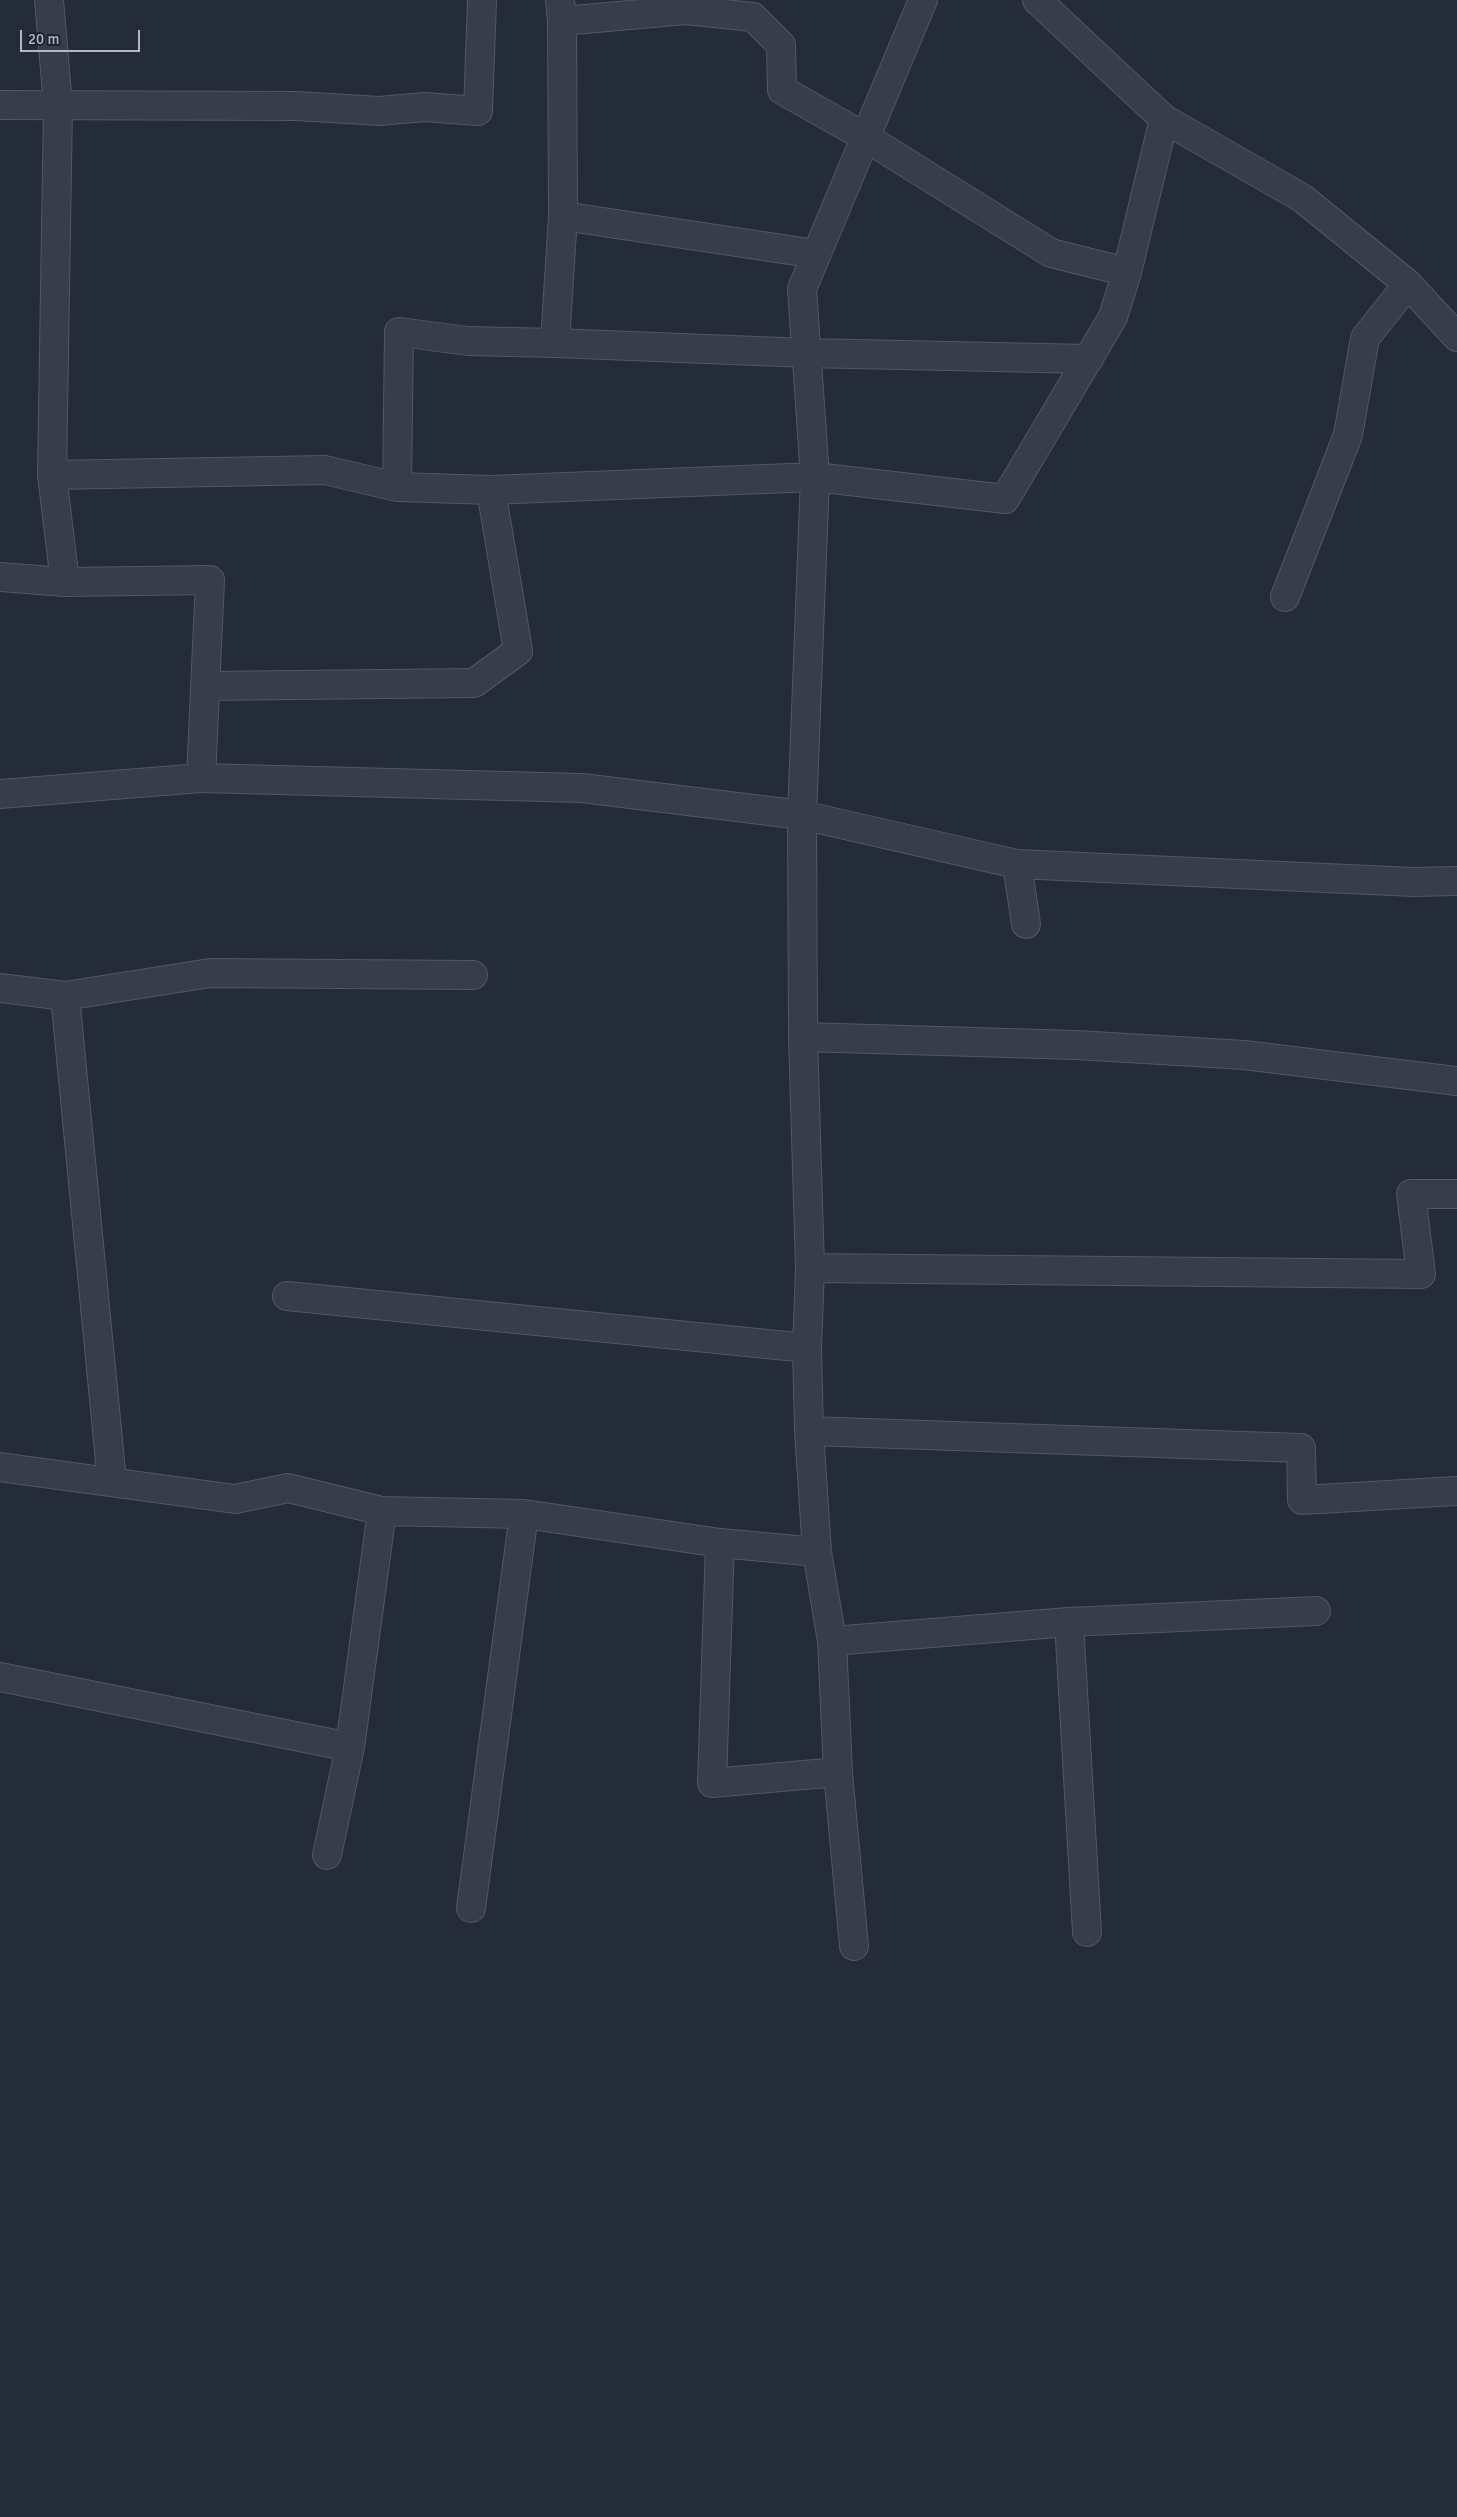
<!DOCTYPE html>
<style>
body{margin:0}
#map{position:relative;width:1457px;height:2517px;overflow:hidden;background:#242b39;font-family:Signika,sans-serif}
canvas{display:block}
.scale{position:absolute;left:20px;top:30px;width:120px;height:22px;box-sizing:border-box;border:2px solid #b3b8c5;border-top:0;padding-left:6px;font-size:15px;line-height:18px;white-space:nowrap;color:#b3b8c5;-webkit-text-stroke:4px #1d222e;paint-order:stroke}
</style>
<div id="map">
<canvas width="1457" height="2517"></canvas>
<div class="scale">20 m</div>
</div>
<script>
const ctx = document.querySelector('canvas').getContext('2d');
ctx.lineJoin = 'round';
function strokePath(path, color, width, dash) { ctx.strokeStyle = color; ctx.lineWidth = width; ctx.lineCap = dash ? 'butt' : 'round'; ctx.setLineDash(dash || []); ctx.stroke(path); }
const minor = new Path2D(`
 M49 0 58 105 52 475 65 582
 M1037 0 1164 119 1302 198 1408 284 1457 337
 M562 21 686 10 753 17 781 45 782 90 865 137 1051 253 1127 272
 M0 105 296 106 379 111 425 107 478 111 482 0
 M563 216 816 254
 M555 343 807 353 1089 359
 M52 475 325 470 397 487 491 490 815 477 1005 499 1113 317 1127 272 1164 119
 M397 487 399 332 468 341 555 343 563 216 562 21 560 0
 M0 577 65 582 210 580 201 778 582 788 802 815 1017 864 1414 882 1457 881
 M1285 597 1348 435 1365 338 1408 284
 M206 686 474 683 518 651 491 490
 M0 794 201 778
 M1017 864 1026 924
 M0 988 65 996 210 973 473 975
 M65 996 112 1482
 M803 1037 1077 1045 1244 1055 1457 1081
 M810 1268 1421 1274 1411 1194H1457
 M287 1296 807 1348
 M809 1431 1301 1448 1302 1500 1457 1491
 M0 1467 235 1499 288 1488 382 1511 524 1514 720 1543 817 1552
 M720 1543 712 1783 838 1772
 M1069 1622 1087 1932
 M832 1641 1069 1622 1316 1611
 M0 1677 350 1747
 M327 1855 350 1747 382 1511
 M471 1908 524 1514
 M854 1946 838 1772 832 1641 817 1552 809 1431 807 1348 810 1268 803 1037 802 815 815 477 802 289 923 0`);
strokePath(minor, '#535864', 30);
strokePath(minor, '#383d4a', 28);
</script>
